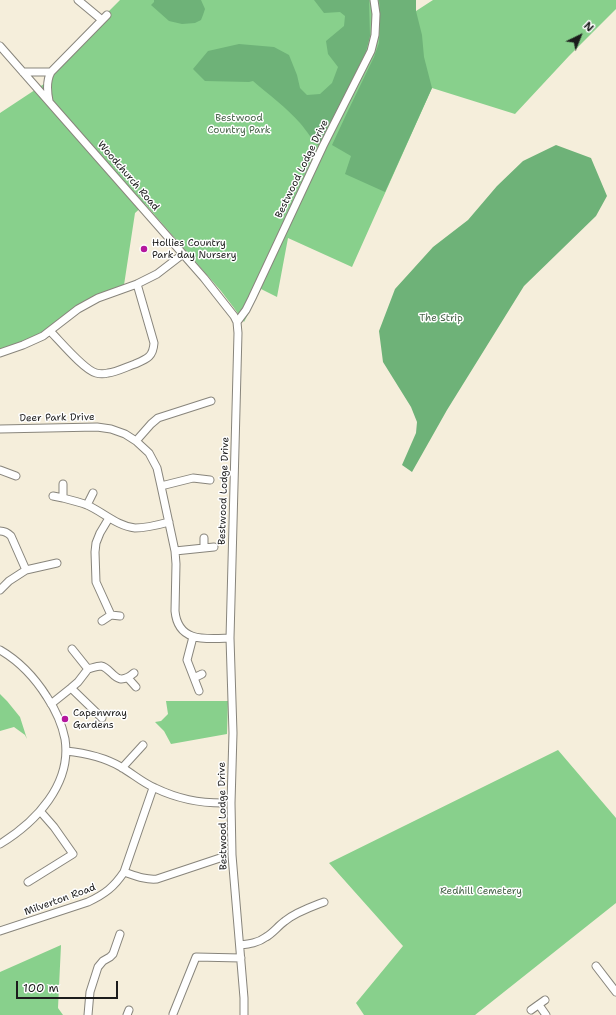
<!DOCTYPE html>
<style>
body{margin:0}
#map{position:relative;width:616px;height:1015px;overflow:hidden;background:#f5eedb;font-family:"Shantell Sans",sans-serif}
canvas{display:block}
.north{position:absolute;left:560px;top:16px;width:40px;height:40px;-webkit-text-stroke:3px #fff;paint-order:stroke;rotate:43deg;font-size:11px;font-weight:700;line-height:16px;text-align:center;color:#1c1c1c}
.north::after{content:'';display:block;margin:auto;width:14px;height:18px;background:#1c1c1c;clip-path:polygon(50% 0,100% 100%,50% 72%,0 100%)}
.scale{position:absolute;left:16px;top:981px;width:102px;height:18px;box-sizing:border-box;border:2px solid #1c1c1c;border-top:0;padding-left:5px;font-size:12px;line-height:14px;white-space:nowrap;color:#1c1c1c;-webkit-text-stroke:3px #fff;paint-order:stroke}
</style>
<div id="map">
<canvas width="616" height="1015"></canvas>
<div class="north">N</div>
<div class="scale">100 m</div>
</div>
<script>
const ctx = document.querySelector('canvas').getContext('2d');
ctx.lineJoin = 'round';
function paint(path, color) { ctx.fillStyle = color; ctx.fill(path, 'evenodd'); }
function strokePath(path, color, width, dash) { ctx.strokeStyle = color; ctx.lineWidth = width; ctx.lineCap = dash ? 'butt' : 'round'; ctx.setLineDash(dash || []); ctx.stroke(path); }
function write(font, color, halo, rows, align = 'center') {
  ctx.font = font + ' "Shantell Sans",sans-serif'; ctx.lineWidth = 3; ctx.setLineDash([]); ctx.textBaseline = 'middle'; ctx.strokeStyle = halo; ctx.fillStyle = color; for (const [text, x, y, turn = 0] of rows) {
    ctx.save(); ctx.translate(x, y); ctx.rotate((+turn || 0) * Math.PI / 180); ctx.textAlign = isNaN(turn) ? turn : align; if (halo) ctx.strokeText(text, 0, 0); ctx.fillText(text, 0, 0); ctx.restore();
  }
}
paint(new Path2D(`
 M120 0H379L381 25 416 11 433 0H616V9L569 56 515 114 432 88 352 267 288 238 277 297 261 289 244 322 234 308 221 291 145 204 135 213 124 285 88 300 72 309 41 334 0 351V113L50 80 53 74 60 66 111 15 108 12Z
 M0 694 7 701 20 717 27 739 25 735 14 727 0 731Z
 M166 701H228L227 734 171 744 164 731 155 722 161 721 168 714Z
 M558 750 616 818V903L475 1015H364L356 1003 403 946 329 863Z
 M61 945 58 1008 63 1015H0V972Z`), '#88d08c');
paint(new Path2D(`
 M154 0H201L205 9 203 15 201 20 195 23 182 24 169 21 151 5 154 2Z
 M314 0H369L370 36 366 51 320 147C312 140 307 131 300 123 287 108 268 94 253 81L249 82 205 81 193 69 208 51 239 44 274 47 289 55 297 75 300 88 307 95 320 94 332 83 338 67 328 54 326 41 344 26 345 16 340 12 324 13Z
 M379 0H416V11L422 35 424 57 432 88 385 192 345 174 351 156 332 145 346 115 374 57 379 43 380 25Z
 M556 145 591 158 607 196 596 216 524 286 447 410 412 472 402 465 416 433 417 422 411 407 383 362 379 331 395 289 433 247 468 220 497 186 523 161Z`), '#6eb278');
const minor = new Path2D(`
 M78 0 102 20
 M0 46 204 278 234 316 237 322
 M23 72H51L107 15
 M49 101C47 91 46 81 51 72
 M50 331C60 341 84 370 96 373 100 374 104 374 108 373 117 372 126 367 135 364 147 359 153 357 154 343L137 284
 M0 353 23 345 43 336 78 309 98 298 137 284 157 274 183 254
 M0 429 97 427 111 429 125 434 136 441 149 453 157 468 161 486 175 551 176 564 175 611C178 643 206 639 230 638
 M136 441 151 424 158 418 211 401
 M0 470 16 476
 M161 486 193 478 210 480
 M53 496 63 498V484
 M63 498C71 500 79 502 87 505 103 512 117 526 135 528 146 528 158 525 169 522
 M87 505 93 493
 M109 518 100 533 96 543 95 552 96 582 111 615
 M0 531C5 531 8 533 11 536L26 570
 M204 538V548
 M175 551 214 547
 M0 590 9 581 26 570 57 563
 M102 621 111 615 120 616
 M193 637 187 660 199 691
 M72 649 88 669
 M0 650C19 661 35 678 47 697 55 709 62 724 65 739 72 784 36 822 0 844
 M88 669C92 668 97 666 101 666 113 668 115 689 134 673
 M128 678 136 687
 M194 678 202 674
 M71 688 102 718
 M51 704 71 688 78 682 88 669
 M66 751C86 753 104 757 121 767 133 774 143 783 155 788 178 799 198 803 223 803
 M122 768 143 745
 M124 872C136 876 145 880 157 879L223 857
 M28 882 73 854 54 827 40 811
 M0 931 88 902C105 894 114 887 124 872L153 788
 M240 945C249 944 258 943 266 937 273 933 278 926 285 921 296 912 311 907 324 902
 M596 966 616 992
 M539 1005 546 1015
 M531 1010 545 1000
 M173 1014 196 957 241 958
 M88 1015 90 992 98 967 103 961 110 957 113 954 120 934
 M127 1015 129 1010
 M244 1015V998L232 855 231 803 233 733 230 638 238 333 237 322 246 310 252 298 323 146 371 51 375 35 376 14 374 0`);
strokePath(minor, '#88857c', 9);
strokePath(minor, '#fff', 7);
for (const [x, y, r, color] of [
 [144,249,4,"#b5179e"],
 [65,719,4,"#b5179e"]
]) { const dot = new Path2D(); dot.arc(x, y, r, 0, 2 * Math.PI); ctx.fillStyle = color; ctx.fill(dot); strokePath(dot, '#fff', 1.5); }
write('10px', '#476449', '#fff', [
 ["Bestwood",239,118],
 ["Country Park",239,130],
 ["The Strip",441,318],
 ["Redhill Cemetery",481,891]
]);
write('10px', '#1c1c1c', '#fff', [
 ["Bestwood Lodge Drive",302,169,-64],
 ["Woodchurch Road",128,176,49],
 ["Deer Park Drive",57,418,-1],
 ["Bestwood Lodge Drive",224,491,-88],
 ["Bestwood Lodge Drive",223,816,-91],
 ["Milverton Road",60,900,-20]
]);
write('10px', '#1c1c1c', '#fff', [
 ["Hollies Country",152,243],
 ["Park day Nursery",152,255],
 ["Capenwray",73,713],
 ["Gardens",73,725]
], 'left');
</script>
